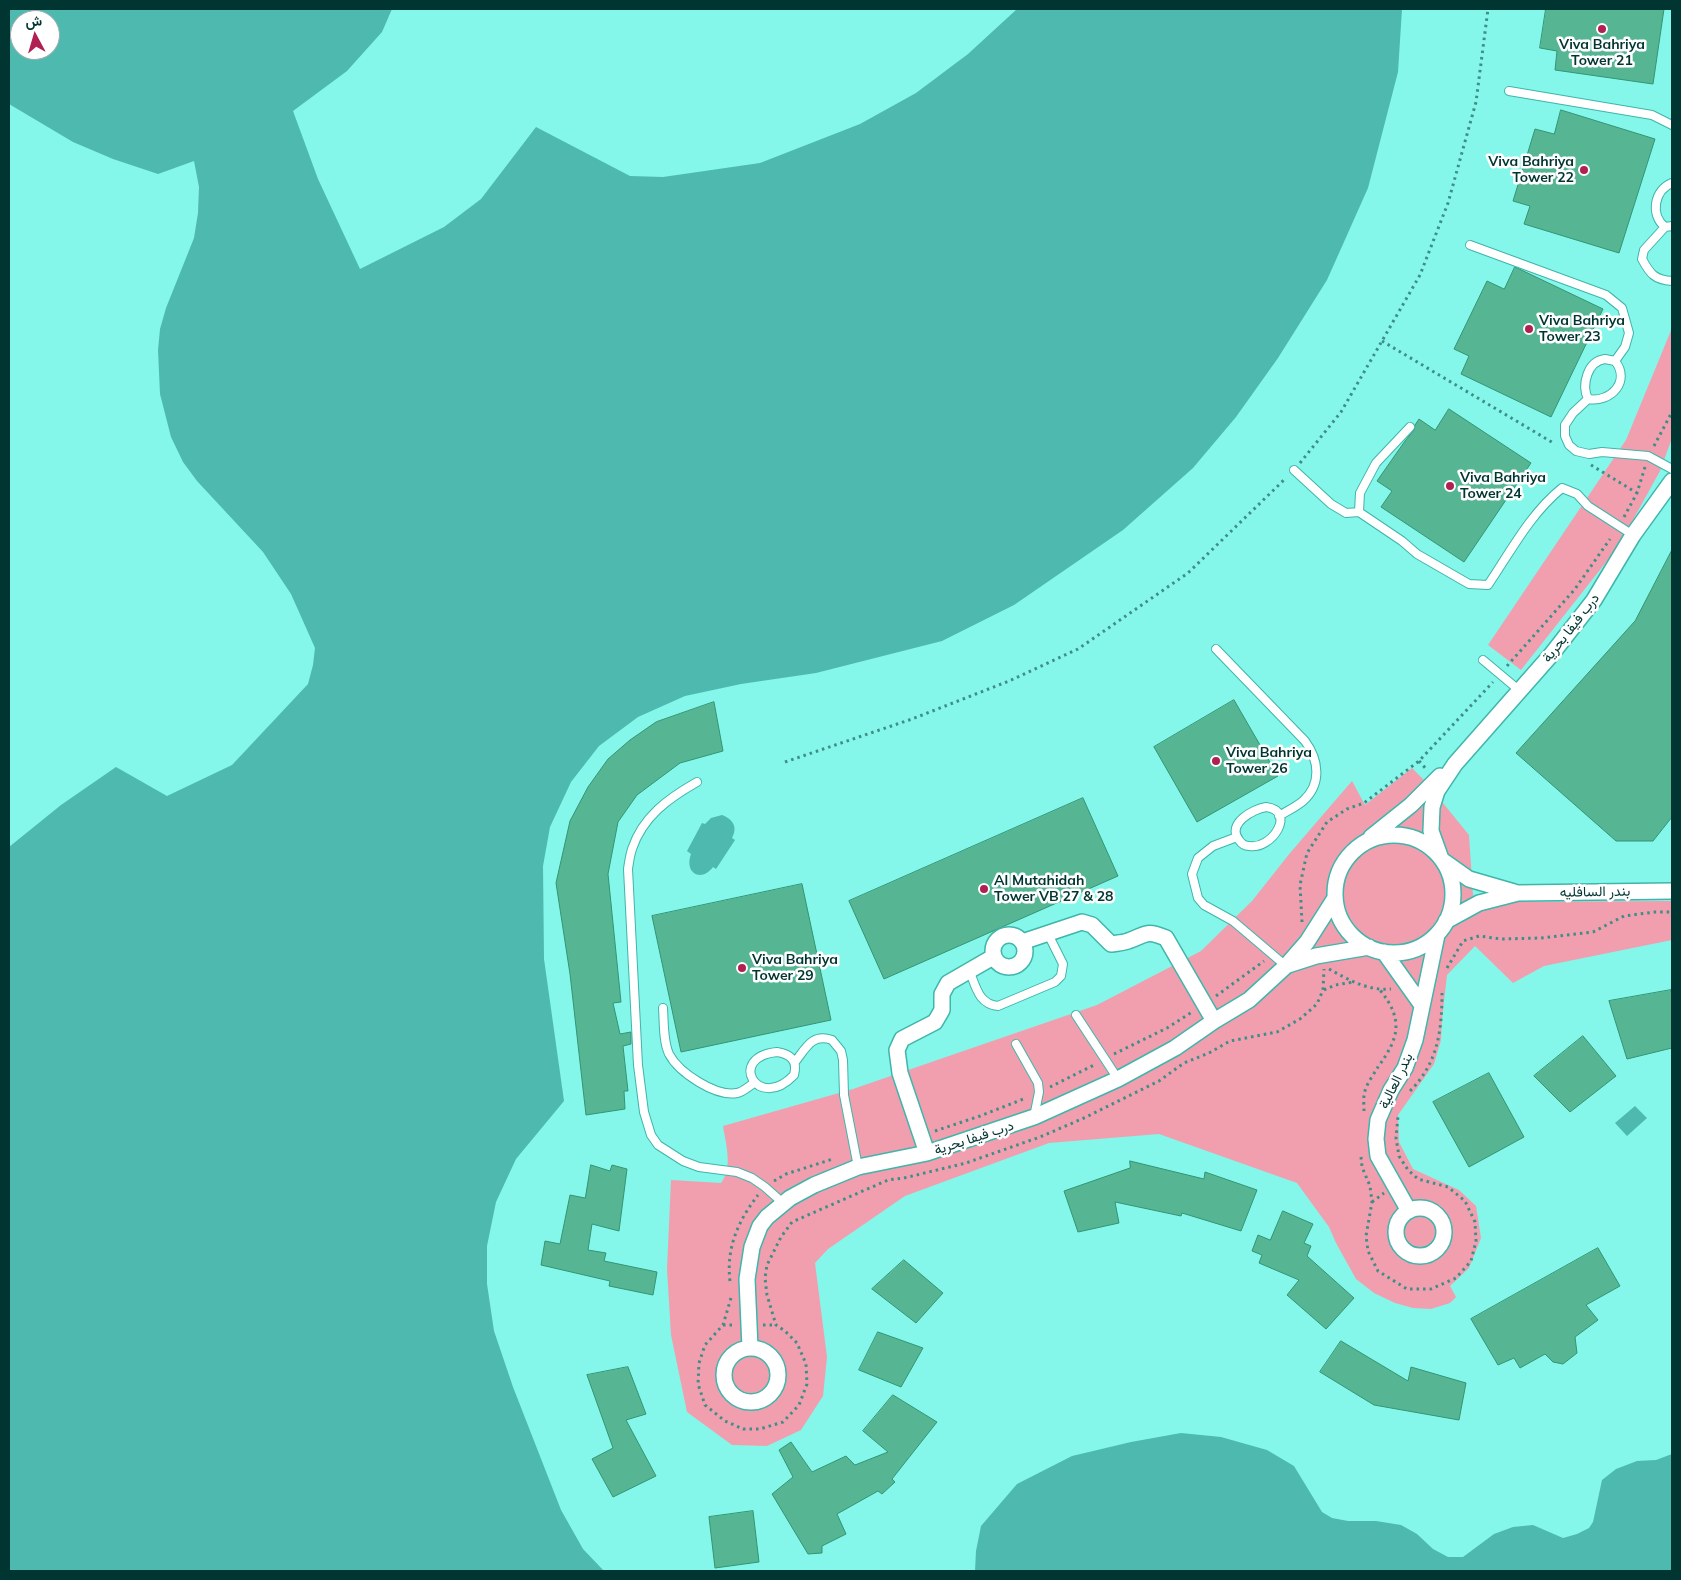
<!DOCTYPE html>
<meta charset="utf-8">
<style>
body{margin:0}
#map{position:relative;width:1681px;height:1580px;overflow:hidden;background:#85f6ea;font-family:Mulish,Vazirmatn,sans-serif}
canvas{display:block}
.frame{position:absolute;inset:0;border:10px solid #003531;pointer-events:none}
.north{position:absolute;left:10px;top:10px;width:50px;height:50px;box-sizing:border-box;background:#fff;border:1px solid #99aead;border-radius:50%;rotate:354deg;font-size:14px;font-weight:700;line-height:20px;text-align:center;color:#003531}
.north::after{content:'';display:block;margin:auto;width:18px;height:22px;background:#b02052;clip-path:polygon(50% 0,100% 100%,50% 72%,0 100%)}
</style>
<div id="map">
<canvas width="1681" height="1580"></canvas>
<div class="frame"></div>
<div class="north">ش</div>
</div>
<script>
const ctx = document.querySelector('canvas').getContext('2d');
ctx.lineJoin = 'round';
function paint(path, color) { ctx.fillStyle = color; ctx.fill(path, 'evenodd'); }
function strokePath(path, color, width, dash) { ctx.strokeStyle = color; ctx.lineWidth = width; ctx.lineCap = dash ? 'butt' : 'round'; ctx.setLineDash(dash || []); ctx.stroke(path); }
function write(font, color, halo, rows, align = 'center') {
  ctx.font = font + ' Mulish,Vazirmatn,sans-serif'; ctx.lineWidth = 5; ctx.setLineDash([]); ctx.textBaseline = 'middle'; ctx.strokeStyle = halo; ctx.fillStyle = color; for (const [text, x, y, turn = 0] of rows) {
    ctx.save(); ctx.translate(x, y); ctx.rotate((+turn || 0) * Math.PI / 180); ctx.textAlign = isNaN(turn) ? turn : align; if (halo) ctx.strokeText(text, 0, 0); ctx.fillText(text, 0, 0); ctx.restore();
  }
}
paint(new Path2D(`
 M1672 328V438L1660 471 1618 547 1521 670 1488 645 1626 440Z
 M1412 768 1425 781 1469 835 1474 910 1506 902 1672 901V940L1544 966 1513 983 1475 946 1447 975 1442 1019 1441 1040 1434 1064 1398 1115 1399 1142 1413 1169 1459 1190 1476 1206 1481 1238 1469 1268 1450 1286 1456 1297 1450 1303 1431 1309 1413 1308 1395 1303 1374 1293 1356 1279 1336 1243 1329 1227 1297 1183 1159 1134 1049 1143 905 1196 828 1249 815 1263 827 1357 823 1396 801 1430 767 1446 732 1445 687 1412 671 1335 667 1269 671 1180 721 1183C733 1167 726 1145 723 1126L853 1089 1097 1005 1201 951 1252 901 1290 853 1352 781 1365 805Z`), '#f19fae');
paint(new Path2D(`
 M9 9H392L382 32 347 71 293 111 318 179 360 269 444 227 481 199 536 127 630 176 663 177 760 163 860 124 916 93 968 54 1017 9H1402L1398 72 1368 188 1327 280 1278 358 1236 417 1193 468 1123 530 1014 605 942 641 816 673 741 684 685 696 638 717 599 746 571 782 550 827 543 866 544 959 564 1101 516 1159 496 1202 487 1246V1284L494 1331 513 1387 561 1510 583 1549 604 1571H9V847L61 805 116 767 167 796 232 765 308 684 313 665 315 648 291 594 263 552 197 481 183 462 171 437 160 394 158 350 160 329 166 308 194 238 198 213 199 187 194 161 158 174 113 159 73 142 9 104ZM20 20H50V50H20Z
 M722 815C733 819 738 827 732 838L735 840 716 869 713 867C701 883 684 873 691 854L687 851 702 823 705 824 711 818Z
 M1635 1106 1647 1118 1627 1136 1615 1123Z
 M1181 1433 1221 1437 1267 1450 1294 1466 1322 1512 1332 1518 1348 1521H1376L1401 1525 1417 1534 1433 1549 1448 1557H1463L1494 1534 1513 1527 1533 1525 1563 1538 1577 1534 1589 1528 1593 1522 1602 1480 1616 1469 1637 1461 1656 1460 1672 1454V1571H975L976 1551 981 1526 1017 1484 1072 1456 1131 1442Z`), '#4db9af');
const building = new Path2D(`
 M1546 9H1664L1653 84 1555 70 1557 51 1540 48Z
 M1561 110 1655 139 1619 253 1524 224 1530 206 1513 201 1535 129 1554 134Z
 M1515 267 1603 309 1551 417 1461 374 1469 356 1454 349 1487 281 1504 289Z
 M1449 409 1531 463 1464 562 1381 507 1392 491 1377 481 1405 441 1414 430 1415 425 1419 419 1435 430Z
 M1672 550V817L1653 841H1616L1516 753 1635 621Z
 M1234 700 1278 776 1197 822 1154 747Z
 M714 702 723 751 680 763 637 795 618 822 608 874 621 1002 613 1003 620 1034 631 1032V1044L623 1046 628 1091H624L625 1109 586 1115 570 974 556 883 570 821 588 787 608 759 630 740 656 722Z
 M1083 798 1118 876 884 979 849 901Z
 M802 884 831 1020 681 1052 652 916Z
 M1671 990 1672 997V1048L1627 1059 1609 1001Z
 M1583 1036 1616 1076 1570 1112 1534 1076Z
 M1489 1073 1524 1137 1469 1167 1433 1102Z
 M1130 1161 1204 1179 1205 1172 1257 1190 1241 1231 1182 1213 1181 1216 1115 1202 1119 1223 1078 1232 1064 1191 1130 1168Z
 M591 1165 610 1171 612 1165 627 1169 619 1231 592 1224 588 1250 606 1253 604 1261 657 1272 653 1295 609 1286 610 1281 541 1265 545 1241 560 1244 570 1195 585 1198Z
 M1283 1211 1313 1224 1304 1243 1311 1246 1307 1256 1354 1298 1326 1329 1287 1295 1299 1280 1259 1263 1262 1255 1252 1251 1258 1235 1270 1240Z
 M1598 1248 1620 1286 1586 1305 1598 1320 1575 1337 1577 1353 1563 1364 1553 1362 1545 1354 1520 1368 1514 1358 1498 1365 1471 1319Z
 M904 1260 943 1293 916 1323 872 1289Z
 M878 1332 923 1348 901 1387 859 1370Z
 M1341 1341 1408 1381 1411 1367 1466 1383 1459 1420 1374 1405 1320 1372Z
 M628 1367 646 1414 626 1420 656 1476 613 1497 592 1459 613 1448 587 1375Z
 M893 1395 937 1422 892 1479 895 1482 882 1494 878 1491 837 1514 846 1534 822 1546V1553L808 1554 772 1494 793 1477 779 1450 791 1442 812 1472 846 1456 855 1465 888 1452 863 1431Z
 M753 1511 759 1562 715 1568 709 1517Z`);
paint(building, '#56b693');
strokePath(building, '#329574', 1);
const lane = new Path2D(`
 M1509 91 1652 115 1672 125
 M1672 183C1654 190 1650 215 1665 227L1672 226
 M1665 227 1644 250 1642 259C1650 274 1655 280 1672 281
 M1470 245 1606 295 1622 308 1629 333 1625 347 1615 361
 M1605 359 1615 361C1631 381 1611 403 1588 399 1581 384 1588 361 1605 359Z
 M1588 399 1573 413 1565 425V436L1569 445 1576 451 1589 454 1602 452 1648 456 1672 469
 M1410 427 1376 463 1360 493 1359 512 1402 541 1417 554 1469 584 1488 585C1511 551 1530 514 1562 488L1577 494 1588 506 1633 535
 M1294 470 1331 504 1346 513 1359 512
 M1216 649 1305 741C1319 760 1322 784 1303 801 1296 807 1287 811 1279 816
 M1483 660 1520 691
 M697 782C669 798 643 816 632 849 630 855 629 862 628 869L638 1065 644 1112 651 1135 658 1145 683 1161 699 1167 737 1172 752 1178 765 1187 783 1203
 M1266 807C1297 811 1272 850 1249 846 1245 846 1241 843 1239 840 1226 824 1253 809 1266 807Z
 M1237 837 1213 846 1198 858 1192 874 1198 898 1204 905 1233 921 1286 966
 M969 970C976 986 978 1004 998 1006L1055 982 1061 976 1063 964 1048 934
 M663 1008C664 1022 663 1041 669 1054 679 1073 716 1097 737 1093 743 1092 749 1086 754 1083
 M1076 1015 1118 1079
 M1016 1044 1038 1083 1039 1092 1034 1117
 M777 1052C790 1054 798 1060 794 1075 758 1113 726 1057 777 1052Z
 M795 1062C806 1048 812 1033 832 1040L841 1051 843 1060 844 1095 858 1167`);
const street = new Path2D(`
 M1335 894a59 59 0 1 1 118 0a59 59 0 1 1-118 0Z
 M1371 837 1411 805 1440 776
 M1440 856 1431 831 1432 807 1437 791 1455 764 1551 655 1594 600 1633 535 1672 481
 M1445 862 1469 879 1514 892
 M1446 921 1479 903 1518 893 1672 891
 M993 951a16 16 0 1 1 32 0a16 16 0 1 1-32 0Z
 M1022 942 1082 922 1092 925 1111 944C1117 943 1123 943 1128 941 1146 935 1145 929 1166 938L1214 1021
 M1384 952 1421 1004
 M1288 965 1316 956 1369 947
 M927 1153 900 1073 897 1050 902 1039 935 1022 942 1010V994L948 983 993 957
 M1396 1232a24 24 0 1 1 48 0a24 24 0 1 1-48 0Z
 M1409 1211 1378 1156 1376 1139 1378 1120 1391 1090 1405 1068 1415 1040 1437 935
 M750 1348 747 1279 752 1247 760 1226 767 1217 790 1198 814 1185 858 1167 927 1153 1034 1117 1118 1079 1175 1048 1214 1021 1249 1000 1286 966 1307 942 1335 898
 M724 1375a27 27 0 1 1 54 0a27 27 0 1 1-54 0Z`);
strokePath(lane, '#3fb5ab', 10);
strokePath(street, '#3fb5ab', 18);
strokePath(new Path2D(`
 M1382 341 1555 444
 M1654 446 1672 412
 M1300 463 1341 412 1420 275 1448 203 1476 102 1488 9
 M1591 465 1637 493
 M1624 517 1637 493 1645 467
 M1507 666 1575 589 1610 539
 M1419 761 1427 770
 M785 762 912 719 1009 681 1078 649 1188 573 1286 478
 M1302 922 1300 885 1307 853 1327 822 1347 809 1364 803 1419 761 1493 682
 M1447 968 1463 941 1479 936 1501 939 1541 938 1593 932 1624 916 1655 912H1672
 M1329 969C1349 980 1368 991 1391 989
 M1324 990 1335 985 1354 982
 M1216 996 1264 961
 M1114 1054 1167 1028 1192 1012
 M1050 1087 1096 1064
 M1410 1091C1438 1063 1442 1030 1442 993
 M1364 1111C1364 1105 1363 1097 1365 1091 1367 1083 1374 1074 1378 1067 1399 1038 1404 1020 1380 990
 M935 1131 980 1116 1026 1098
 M1361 1157 1362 1167 1370 1186 1372 1202 1366 1236 1368 1251 1378 1271 1407 1289H1431L1456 1278 1471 1261 1476 1241 1475 1222 1465 1201 1448 1187 1418 1179 1408 1170 1399 1156 1396 1138 1398 1116
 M774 1181 786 1174 833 1159
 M1372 1202 1384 1193
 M730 1281C726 1248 738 1221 758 1195
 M731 1298 723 1325 705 1345 699 1363 698 1384 705 1405 725 1421 743 1429H760L783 1422 799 1405 807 1384 806 1364 797 1343 785 1331 776 1325 767 1295 765 1278 767 1265 781 1237 792 1222 888 1180 904 1178 966 1163 1040 1137 1084 1118 1159 1081 1184 1063 1209 1053 1230 1041 1277 1032 1300 1019 1317 1004 1323 990 1324 969
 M723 1325H734
 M763 1325H777`), '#3e8e87', 3, [2.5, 4]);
strokePath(lane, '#fff', 8);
strokePath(street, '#fff', 15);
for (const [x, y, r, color] of [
 [1602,29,5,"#b02052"],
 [1584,170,5,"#b02052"],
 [1529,329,5,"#b02052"],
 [1450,486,5,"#b02052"],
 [1216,761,5,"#b02052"],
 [984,889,5,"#b02052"],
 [742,968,5,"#b02052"]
]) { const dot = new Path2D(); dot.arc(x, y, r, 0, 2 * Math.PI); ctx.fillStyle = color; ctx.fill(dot); strokePath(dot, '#fff', 2); }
write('bold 14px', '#003531', '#fff', [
 ["Viva Bahriya",1602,45,"center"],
 ["Tower 21",1602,61,"center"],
 ["Viva Bahriya",1574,162,"right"],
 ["Tower 22",1574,178,"right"],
 ["Viva Bahriya",1539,321],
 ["Tower 23",1539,337],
 ["Viva Bahriya",1460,478],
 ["Tower 24",1460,494],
 ["Viva Bahriya",1226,753],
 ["Tower 26",1226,769],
 ["Al Mutahidah",994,881],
 ["Tower VB 27 & 28",994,897],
 ["Viva Bahriya",752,960],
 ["Tower 29",752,976]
], 'left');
write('14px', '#003531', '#fff', [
 ["درب فيفا بحرية",1571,628,-52],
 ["بندر السافليه",1595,892,-1],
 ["بندر العالية",1396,1081,-64],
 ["درب فيفا بحرية",974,1138,-18]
]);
</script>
